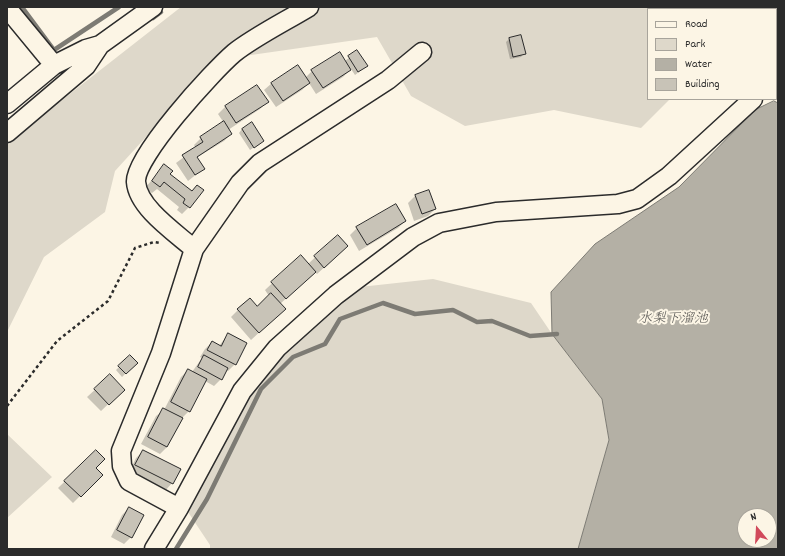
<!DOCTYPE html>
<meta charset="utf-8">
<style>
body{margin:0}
#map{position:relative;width:785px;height:556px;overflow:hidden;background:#fcf5e5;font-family:Dekko,sans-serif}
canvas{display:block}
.frame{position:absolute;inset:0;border:8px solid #2b2b2b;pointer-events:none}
.legend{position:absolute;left:647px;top:8px;width:130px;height:92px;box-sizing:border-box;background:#fcf5e5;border:1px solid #a8a49b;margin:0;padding:5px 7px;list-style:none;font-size:12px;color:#2b2b2b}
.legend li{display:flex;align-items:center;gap:8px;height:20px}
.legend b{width:20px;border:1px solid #a8a49b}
.north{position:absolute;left:737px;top:508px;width:40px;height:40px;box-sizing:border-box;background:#fcf5e5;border:1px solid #a8a49b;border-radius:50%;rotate:342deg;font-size:11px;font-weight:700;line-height:16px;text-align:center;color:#2b2b2b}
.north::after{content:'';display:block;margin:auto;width:14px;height:18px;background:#d1495b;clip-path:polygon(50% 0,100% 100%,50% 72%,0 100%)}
</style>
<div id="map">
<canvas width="785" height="556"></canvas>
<div class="frame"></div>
<ul class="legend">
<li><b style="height:5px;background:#fcf5e5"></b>Road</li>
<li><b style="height:11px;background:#ded8ca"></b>Park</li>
<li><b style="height:11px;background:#b4b0a5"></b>Water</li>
<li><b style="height:11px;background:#c8c3b7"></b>Building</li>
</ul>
<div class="north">N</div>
</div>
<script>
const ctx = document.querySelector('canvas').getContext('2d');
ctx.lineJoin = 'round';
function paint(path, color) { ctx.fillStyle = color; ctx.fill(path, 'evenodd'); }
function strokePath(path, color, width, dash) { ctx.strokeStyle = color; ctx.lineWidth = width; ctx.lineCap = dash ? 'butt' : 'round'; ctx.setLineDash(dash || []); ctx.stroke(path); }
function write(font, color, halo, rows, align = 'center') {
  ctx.font = font + ' Dekko,"Klee One",sans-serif'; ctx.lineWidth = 4; ctx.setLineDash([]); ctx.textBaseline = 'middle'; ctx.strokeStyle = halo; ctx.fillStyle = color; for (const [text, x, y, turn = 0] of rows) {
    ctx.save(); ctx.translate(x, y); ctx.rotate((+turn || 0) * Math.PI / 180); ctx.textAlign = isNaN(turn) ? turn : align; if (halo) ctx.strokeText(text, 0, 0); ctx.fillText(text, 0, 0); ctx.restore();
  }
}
paint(new Path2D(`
 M181 7H778L776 11V9H648V99H670L641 128 554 110 465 126 411 96 377 37 216 60 115 171 105 212 44 257 7 332V143Z
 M433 279 531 303 552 334 602 399 609 440 578 549H210V545L188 512 247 398 282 353 360 287Z
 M7 434 52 477 7 518Z`), '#ded8ca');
const water = new Path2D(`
 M774 101 778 103V549H578L609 440 602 399 552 334 551 292 595 244 679 187 755 110ZM745 516H769V540H745Z`);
paint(water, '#b4b0a5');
strokePath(water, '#7d7b74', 1);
paint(new Path2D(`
 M778 28V36L776 35Z
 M509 39 524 53 521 57 510 59 506 42Z
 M357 51 367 66 355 75 351 69 343 77 316 94 309 83 302 90 276 107 264 90 272 83 305 78 312 71 345 61Z
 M257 86 267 102 260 109 228 130 231 134 224 141 196 158 203 169 188 181 176 163 196 148 194 145 201 138 224 123 218 114 225 107Z
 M242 129 263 141 250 150 239 133Z
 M164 166 168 175 191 192 197 186 189 207 182 214 177 210 179 207 157 189 152 193 145 188Z
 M415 196 435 209 428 216 414 221 408 203Z
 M405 221 398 228 359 251 350 235 357 228Z
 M338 236 340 253 317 274 315 272 280 304 277 316 251 340 231 317 249 299 257 307 269 296 265 290 301 256 308 264Z
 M228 334 235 364 228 371 226 370 221 379 214 386 205 381 189 411 182 418 167 447 160 454 141 444 156 416 164 410 181 377 188 370 192 372 202 358 200 357 205 349 212 342 219 346Z
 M130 356 136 363 122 377 116 370Z
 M110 376 123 390 101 411 87 397Z
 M96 451 94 468 101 475 73 503 58 488Z
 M143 451 172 483 165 491 129 472 136 458Z
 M129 508 131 537 124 544 111 537 122 515Z`), '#0003');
strokePath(new Path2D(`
 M22 7 54 50 119 7
 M153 18 161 12
 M176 549 207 499 261 389 293 357 325 344 340 319 383 303 415 314 453 310 477 322 492 321 530 336 557 334`), '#7d7b74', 4.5);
const building = new Path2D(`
 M521 35 526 54 513 57 509 38Z
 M357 50 368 66 358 72 348 56Z
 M340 52 351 70 323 88 311 70Z
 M298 65 310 83 283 101 271 83Z
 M257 85 269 102 236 123 225 106Z
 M224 121 232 134 197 157 205 169 195 175 182 155 203 142 200 137Z
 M252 122 264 141 254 148 242 129Z
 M164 164 173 171 170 174 192 191 197 185 204 190 190 208 183 203 185 199 164 182 160 187 152 181Z
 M429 190 436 209 422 214 415 195Z
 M396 204 406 221 367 245 356 227Z
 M338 235 348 246 324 268 314 256Z
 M301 255 316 272 286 299 271 282Z
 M271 293 286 309 259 333 237 309 250 298 257 306Z
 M228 333 247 343 236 365 207 350 212 341 221 346Z
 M130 355 138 363 126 374 118 366Z
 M204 355 228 368 222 380 198 367Z
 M188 369 207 379 190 412 171 402Z
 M110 374 125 390 109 405 94 389Z
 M163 408 183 418 167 447 148 437Z
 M96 450 105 459 96 468 103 475 81 497 64 481Z
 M143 450 181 469 173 484 135 465Z
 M129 507 144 515 132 538 117 530Z`);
paint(building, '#c8c3b7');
strokePath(building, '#2b2b2b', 1);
const street = new Path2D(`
 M7 8 54 65
 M776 83 778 82
 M7 104 54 65 86 49 100 45 153 7
 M7 133 86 66 100 45
 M194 249C176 233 138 208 136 182 134 157 213 71 234 53 254 37 286 21 309 7
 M179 508 129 481 122 466 121 451 161 353 194 249 240 183 260 163 388 80 422 52
 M154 549 179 508 242 391 277 348 336 295 413 237 439 223 496 212 618 204 637 199 669 176 753 99`);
strokePath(street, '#2b2b2b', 21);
strokePath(new Path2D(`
 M7 406 57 341 108 301 135 248 154 242 160 243`), '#2b2b2b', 2.5, [3, 3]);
strokePath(street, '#fcf5e5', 18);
write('italic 14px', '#545350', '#fcf5e5', [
 ["水梨下溜池",673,320]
]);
</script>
